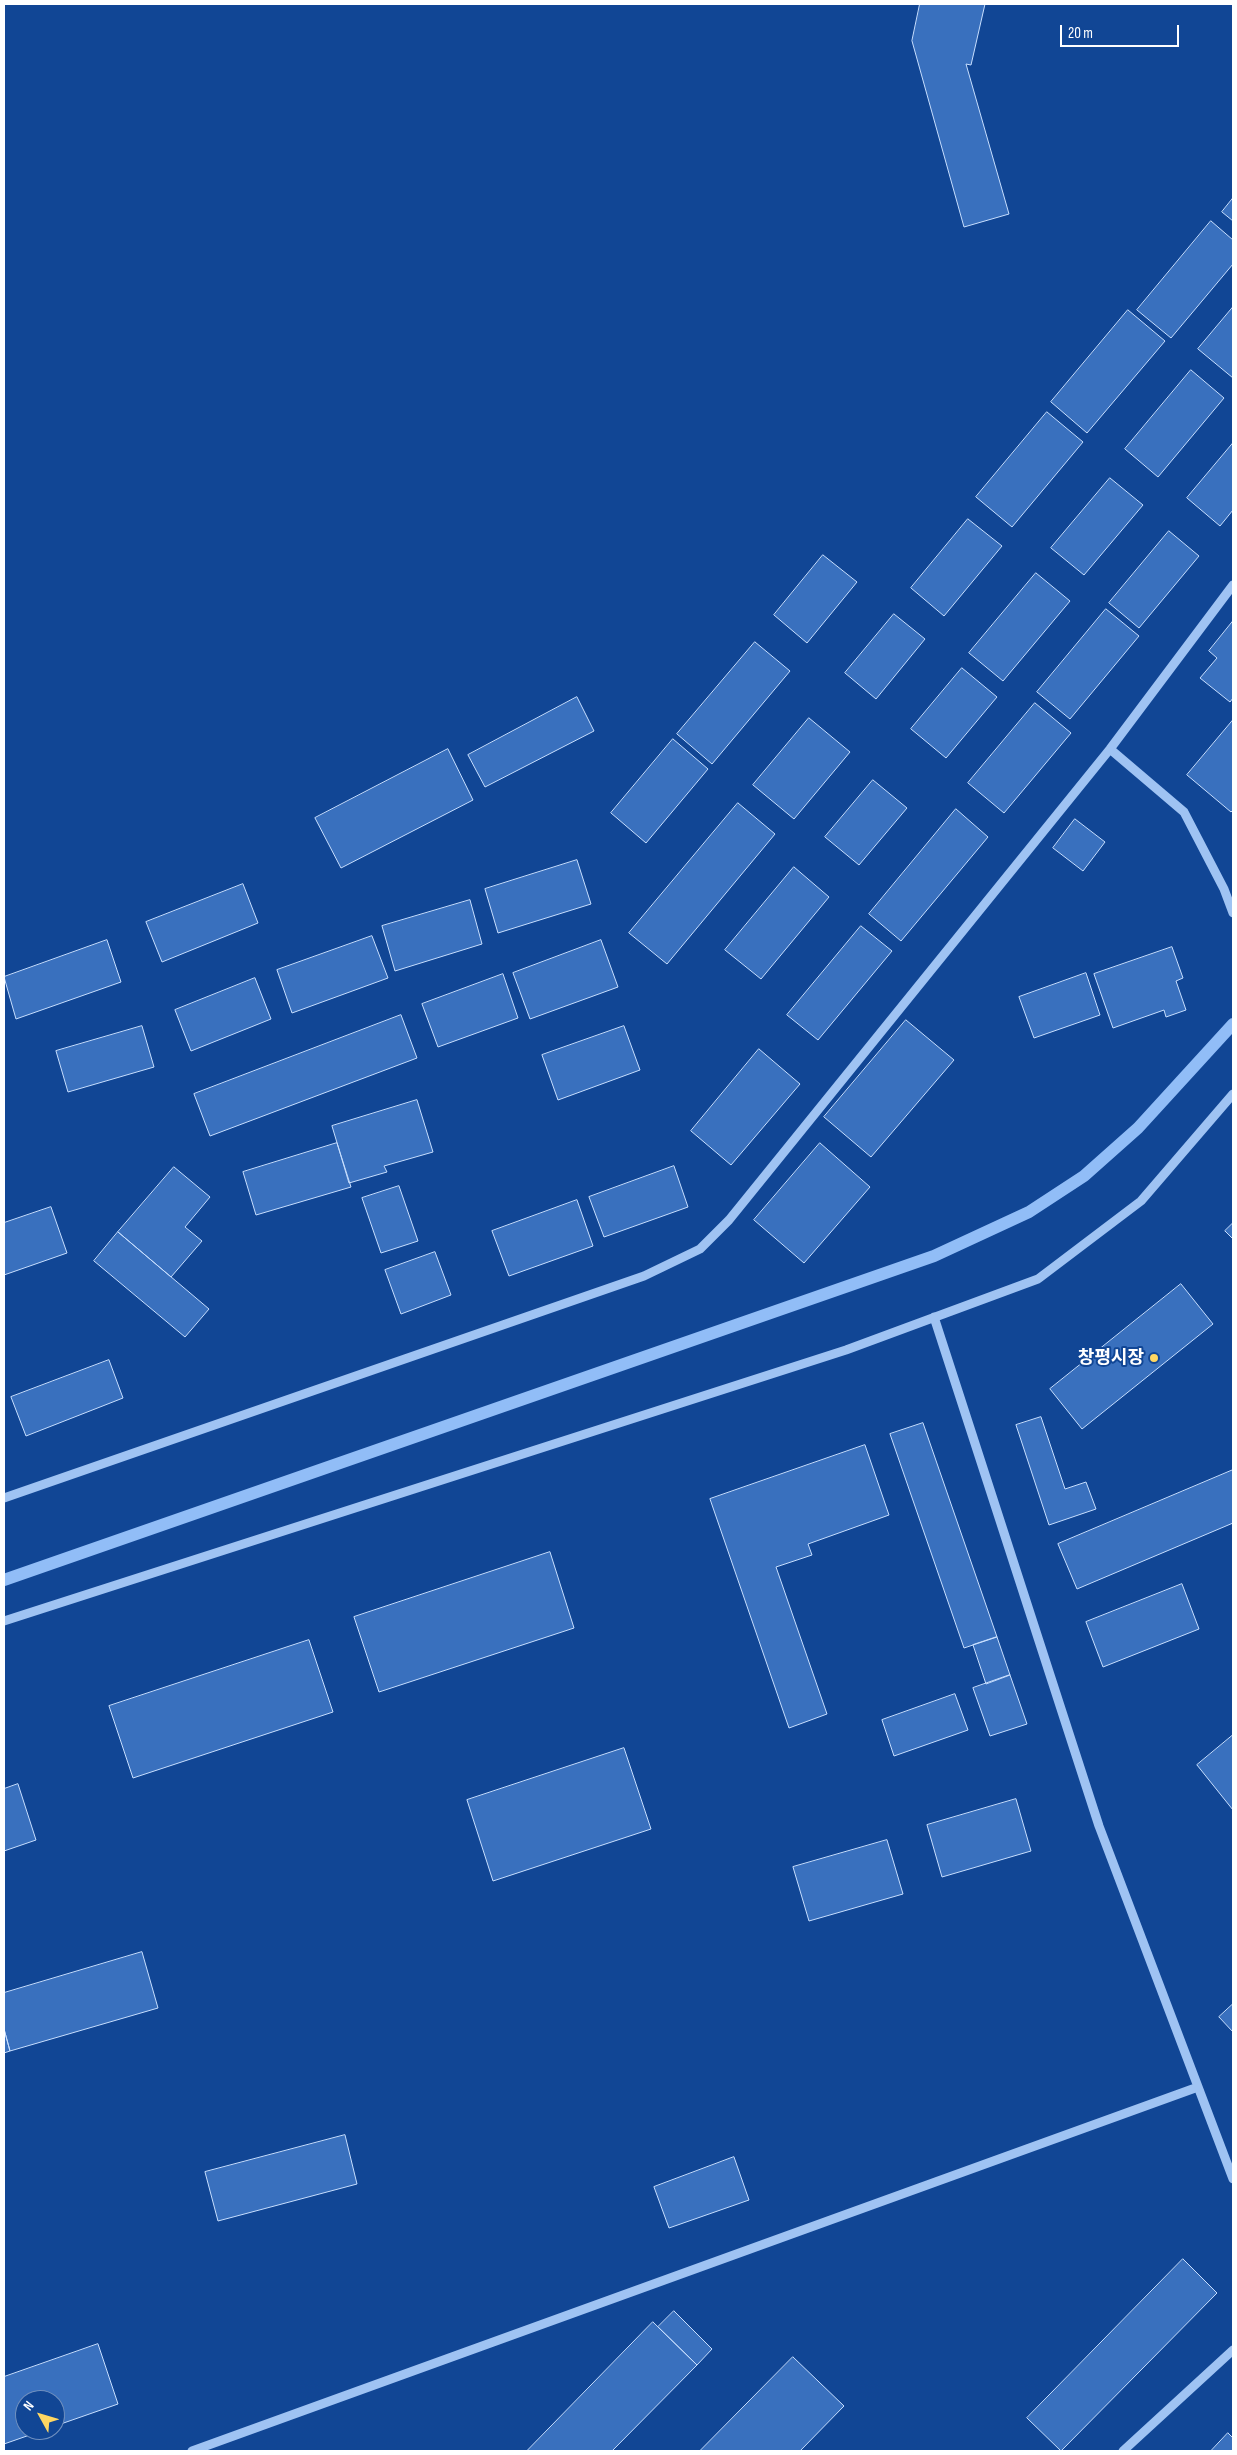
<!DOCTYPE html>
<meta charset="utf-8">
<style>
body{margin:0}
#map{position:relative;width:1237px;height:2455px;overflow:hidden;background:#114695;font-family:"Sofia Sans Condensed",sans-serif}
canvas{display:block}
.frame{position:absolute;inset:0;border:5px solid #fff;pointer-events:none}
.north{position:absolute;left:15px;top:2390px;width:50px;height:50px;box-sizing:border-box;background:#114695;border:1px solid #7090bf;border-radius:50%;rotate:309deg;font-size:14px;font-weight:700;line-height:20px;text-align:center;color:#fff}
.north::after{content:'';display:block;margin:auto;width:18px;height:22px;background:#ffd762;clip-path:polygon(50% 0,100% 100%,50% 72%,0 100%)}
.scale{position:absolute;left:1060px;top:25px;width:119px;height:22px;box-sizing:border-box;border:2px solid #fff;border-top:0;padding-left:6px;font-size:15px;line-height:18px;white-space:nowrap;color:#fff;-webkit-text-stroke:4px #114695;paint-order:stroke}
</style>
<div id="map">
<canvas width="1237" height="2455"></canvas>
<div class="frame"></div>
<div class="north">N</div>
<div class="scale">20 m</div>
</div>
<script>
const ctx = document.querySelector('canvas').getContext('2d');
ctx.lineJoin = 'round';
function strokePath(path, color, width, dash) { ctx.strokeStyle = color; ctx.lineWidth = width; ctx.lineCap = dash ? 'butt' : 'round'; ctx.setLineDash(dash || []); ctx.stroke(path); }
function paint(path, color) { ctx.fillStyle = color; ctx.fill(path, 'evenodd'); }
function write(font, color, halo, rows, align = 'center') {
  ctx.font = font + ' "Sofia Sans Condensed","Noto Sans KR",sans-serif'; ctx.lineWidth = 4; ctx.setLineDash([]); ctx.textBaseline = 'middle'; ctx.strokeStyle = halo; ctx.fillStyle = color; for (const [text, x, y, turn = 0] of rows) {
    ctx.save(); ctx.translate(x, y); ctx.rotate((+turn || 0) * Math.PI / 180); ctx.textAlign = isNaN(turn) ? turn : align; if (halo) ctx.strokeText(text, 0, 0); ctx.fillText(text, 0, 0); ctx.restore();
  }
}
strokePath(new Path2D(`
 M4 1580 934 1256 1029 1212 1084 1176 1138 1128 1233 1024`), '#91bdf7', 12);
const building = new Path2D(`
 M920 4H985L971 65 966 64 1009 214 964 227 912 41Z
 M1233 198V221L1222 212Z
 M1211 221 1233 240V264L1171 338 1137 310Z
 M1233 307V378L1198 349Z
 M1128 310 1165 341 1087 433 1051 402Z
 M1191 370 1224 398 1158 477 1125 449Z
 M1047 412 1083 442 1012 527 976 497Z
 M1233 443V510L1220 526 1187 498Z
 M1110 478 1143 505 1084 575 1051 548Z
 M968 519 1002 546 944 616 911 588Z
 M1169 531 1199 556 1139 628 1109 603Z
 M823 555 857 582 807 643 774 615Z
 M1036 573 1070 601 1003 681 969 653Z
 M1106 609 1139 636 1070 719 1037 692Z
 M894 614 925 639 876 699 845 673Z
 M1233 621V698L1230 702 1200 678 1217 658 1209 651Z
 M755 642 790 671 712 764 677 734Z
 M962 668 997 697 946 758 911 729Z
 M577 697 594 731 485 787 468 755Z
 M1035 703 1071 733 1004 813 968 783Z
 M809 718 850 752 794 819 753 785Z
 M1233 720V810L1231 812 1187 775Z
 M673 739 708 769 646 843 611 813Z
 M448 749 473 800 341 868 315 818Z
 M873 780 907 808 859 865 825 837Z
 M738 803 775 834 667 964 629 933Z
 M956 809 988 837 901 941 869 914Z
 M1075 819 1105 842 1083 871 1053 848Z
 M577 860 591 904 498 933 485 889Z
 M794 867 829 897 761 979 725 950Z
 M243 884 258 923 162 962 146 922Z
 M470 900 482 944 395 971 382 926Z
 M861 926 892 951 818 1040 787 1015Z
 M372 936 388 978 292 1013 277 970Z
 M107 940 121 982 16 1019 4 977Z
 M601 940 618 987 530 1019 513 973Z
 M1172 947 1183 978 1176 981 1186 1010 1166 1017 1164 1010 1113 1028 1094 974Z
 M1086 973 1100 1015 1034 1038 1019 997Z
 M503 974 518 1018 438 1047 422 1004Z
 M255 978 271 1019 191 1051 175 1010Z
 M401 1015 417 1058 210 1136 194 1094Z
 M906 1020 954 1060 871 1157 824 1117Z
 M142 1026 154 1067 68 1092 56 1051Z
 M624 1026 640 1070 558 1100 542 1055Z
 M759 1049 800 1084 731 1165 691 1131Z
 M417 1100 433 1152 384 1166 387 1172 349 1183 332 1126Z
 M337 1143 351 1187 256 1215 243 1172Z
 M820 1143 870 1187 804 1263 754 1220Z
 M674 1166 688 1207 604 1237 589 1197Z
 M174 1167 210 1197 185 1227 202 1241 171 1277 118 1232Z
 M399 1186 418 1241 381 1253 362 1198Z
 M577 1200 593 1246 509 1276 492 1231Z
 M51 1207 67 1253 4 1275V1223Z
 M1233 1223V1239L1225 1231Z
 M118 1232 209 1309 185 1337 94 1261Z
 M435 1252 451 1295 401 1314 385 1270Z
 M1181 1284 1213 1324 1082 1429 1050 1389Z
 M109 1360 123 1398 26 1436 11 1397Z
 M1041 1417 1065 1489 1086 1482 1096 1509 1049 1525 1016 1425Z
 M923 1423 997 1637 964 1648 890 1434Z
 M865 1445 889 1515 808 1544 812 1555 776 1567 827 1714 789 1728 710 1499Z
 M1233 1470V1523L1077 1589 1058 1544Z
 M550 1552 574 1628 379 1692 354 1617Z
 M1182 1584 1199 1629 1103 1667 1086 1622Z
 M997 1637 1010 1675 986 1684 973 1645Z
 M309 1640 333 1712 133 1778 109 1706Z
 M1010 1675 1027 1724 990 1736 973 1688Z
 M955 1694 968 1730 894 1756 882 1720Z
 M1233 1735V1810L1197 1765Z
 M624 1748 651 1829 493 1881 467 1800Z
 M18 1784 36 1840 4 1851V1789Z
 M1016 1799 1031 1851 942 1877 927 1825Z
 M887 1840 903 1894 809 1921 793 1867Z
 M142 1952 158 2008 10 2051 4 2029V1993Z
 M1233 2004V2032L1219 2017Z
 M4 2029 10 2051 4 2053Z
 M345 2135 357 2184 218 2221 205 2172Z
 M734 2157 749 2200 669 2228 654 2187Z
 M1183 2259 1217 2293 1061 2451 1027 2418Z
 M674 2311 712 2349 697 2365 658 2327Z
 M653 2322 697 2365 612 2451H527Z
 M98 2344 118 2404 55 2426V2400H25V2430H44L4 2444V2377Z
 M793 2357 844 2406 800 2451H700Z
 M1228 2433 1233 2438V2451H1211Z`);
paint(building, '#3970be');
strokePath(building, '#c7defe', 1);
strokePath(new Path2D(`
 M1110 749 1184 812 1224 889 1233 913
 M934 1317 1099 1826 1233 2179
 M4 1498 644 1276 700 1249 729 1220 1110 749 1233 585
 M4 1621 846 1350 1038 1279 1141 1201 1233 1094
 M192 2451 1198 2087
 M1123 2451 1233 2350`), '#9fc3f3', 9);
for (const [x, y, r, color] of [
 [1154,1358,5,"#ffd762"]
]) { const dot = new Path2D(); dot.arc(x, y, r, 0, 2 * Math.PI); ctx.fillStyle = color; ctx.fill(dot); strokePath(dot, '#114695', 2); }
write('bold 18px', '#fff', '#114695', [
 ["창평시장",1144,1358]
], 'right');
</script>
